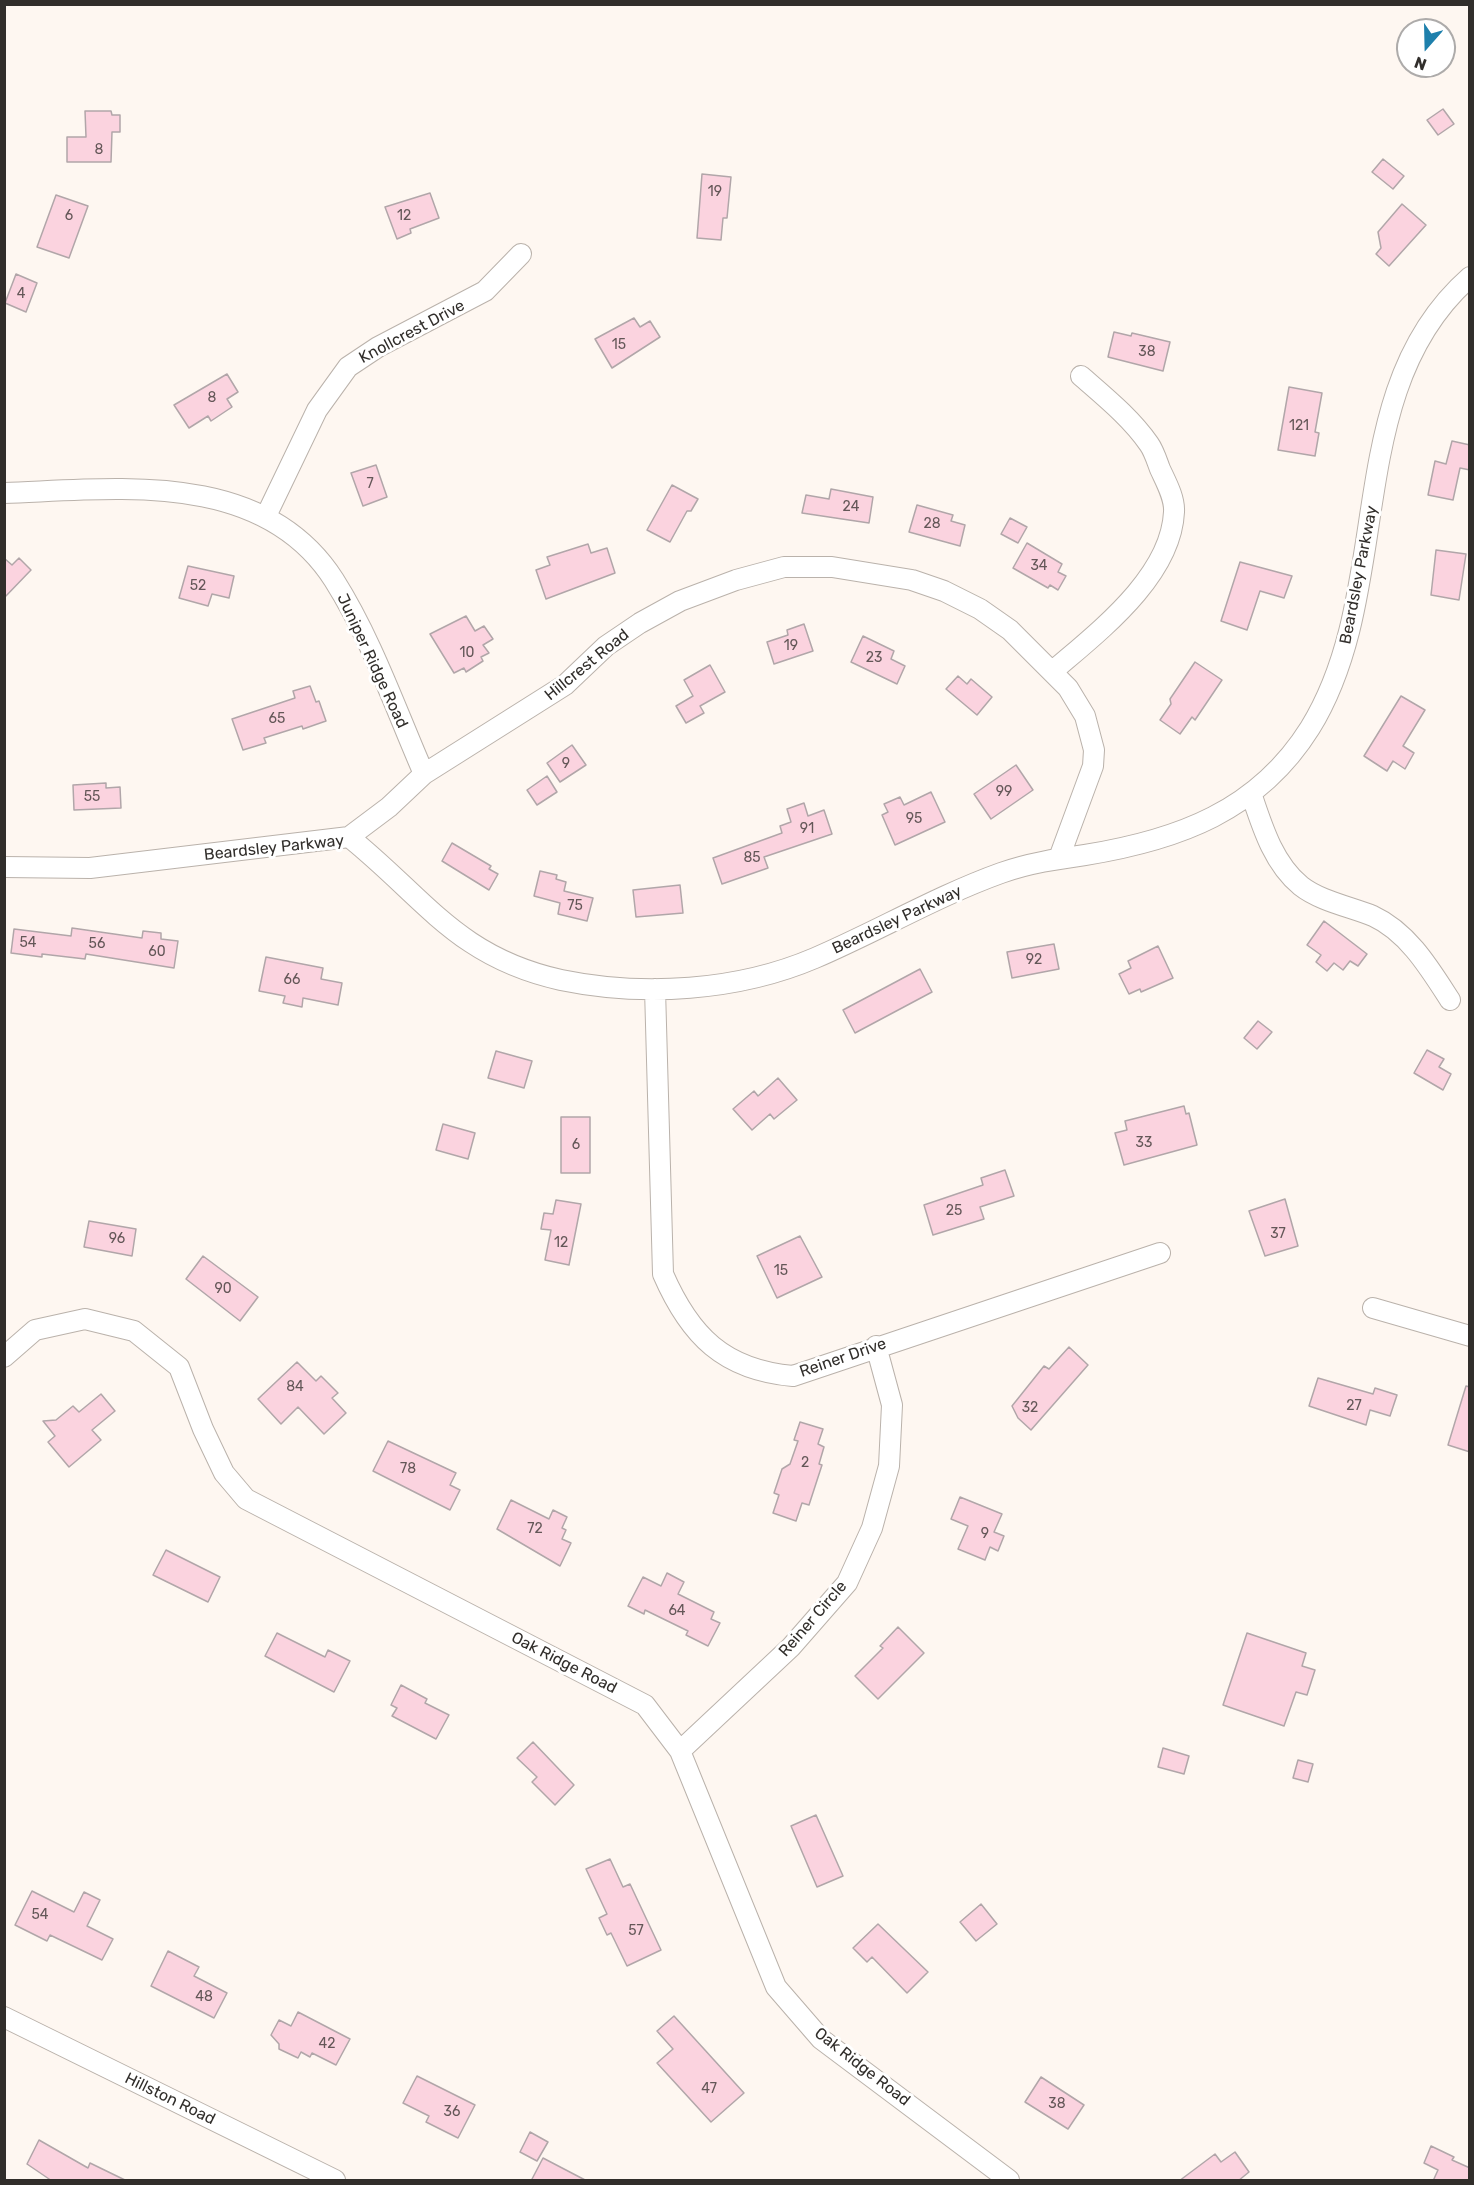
<!DOCTYPE html>
<style>
body{margin:0}
#map{position:relative;width:1474px;height:2185px;overflow:hidden;background:#fef7f1;font-family:Rubik,sans-serif}
canvas{display:block}
.frame{position:absolute;inset:0;border:6px solid #312e2b;pointer-events:none}
.north{position:absolute;left:1396px;top:18px;width:60px;height:60px;box-sizing:border-box;background:#fff;border:2px solid #adabaa;border-radius:50%;rotate:200deg;font-size:16px;font-weight:700;line-height:24px;text-align:center;color:#312e2b}
.north::after{content:'';display:block;margin:auto;width:21px;height:27px;background:#1e80ac;clip-path:polygon(50% 0,100% 100%,50% 72%,0 100%)}
</style>
<div id="map">
<canvas width="1474" height="2185"></canvas>
<div class="frame"></div>
<div class="north">N</div>
</div>
<script>
const ctx = document.querySelector('canvas').getContext('2d');
ctx.lineJoin = 'round';
function paint(path, color) { ctx.fillStyle = color; ctx.fill(path, 'evenodd'); }
function strokePath(path, color, width, dash) { ctx.strokeStyle = color; ctx.lineWidth = width; ctx.lineCap = dash ? 'butt' : 'round'; ctx.setLineDash(dash || []); ctx.stroke(path); }
function write(font, color, halo, rows, align = 'center') {
  ctx.font = font + ' Rubik,sans-serif'; ctx.lineWidth = 6; ctx.setLineDash([]); ctx.textBaseline = 'middle'; ctx.strokeStyle = halo; ctx.fillStyle = color; for (const [text, x, y, turn = 0] of rows) {
    ctx.save(); ctx.translate(x, y); ctx.rotate((+turn || 0) * Math.PI / 180); ctx.textAlign = isNaN(turn) ? turn : align; if (halo) ctx.strokeText(text, 0, 0); ctx.fillText(text, 0, 0); ctx.restore();
  }
}
const building = new Path2D(`
 M1443 109 1454 124 1438 135 1427 120Z
 M85 111H111L112 115H120V132H112L111 162H67V137H86Z
 M1383 159 1404 176 1393 189 1372 172Z
 M702 174 731 177 727 218H723L721 240 697 238Z
 M430 193 439 218 410 229 411 233 397 239 385 207Z
 M56 195 88 206 69 258 37 247Z
 M1402 204 1426 225 1389 266 1376 254 1381 248 1378 232Z
 M16 274 37 283 26 312 5 303Z
 M634 318 640 327 650 321 660 337 612 368 595 339Z
 M1114 332 1131 336 1132 333 1170 342 1163 371 1108 357Z
 M227 374 238 392 227 399 232 407 211 421 208 416 189 428 174 405Z
 M1289 387 1322 393 1315 432 1319 433 1315 456 1278 450Z
 M1452 441 1470 445V470L1460 468 1453 500 1428 495 1435 461 1446 464Z
 M376 465 387 497 363 506 351 473Z
 M672 485 698 499 691 511H687L670 542 647 530Z
 M831 489 873 497 869 523 802 513 806 495 829 499Z
 M917 505 953 515 951 521 965 525 960 546 909 532Z
 M1010 518 1027 527 1018 543 1001 534Z
 M1027 543 1062 564 1058 572 1066 576 1058 590 1050 585 1048 588 1013 568Z
 M588 544 591 553 607 548 615 573 546 599 536 570 550 565 547 557Z
 M1436 550 1466 554 1459 600 1431 595Z
 M4 558 12 565 19 558 31 570 4 598Z
 M1240 562 1292 576 1284 598 1260 591 1247 630 1221 621Z
 M188 566 234 576 229 598 212 594 208 606 179 598Z
 M466 616 475 631 484 626 493 639 483 645 489 653 481 657 483 661 466 672 464 668 454 673 430 634Z
 M804 624 813 651 774 664 767 642 788 635 787 630Z
 M863 636 894 651 891 659 905 666 897 684 851 662Z
 M1195 662 1222 680 1195 720 1192 717 1180 734 1160 720 1171 704 1170 699Z
 M710 665 725 692 700 706 704 713 686 723 676 706 693 696 684 680Z
 M958 676 967 684 971 679 992 697 977 715 946 689Z
 M310 686 316 702 319 701 326 721 303 729 302 726 264 738 266 743 243 750 232 719 295 698 293 691Z
 M1401 696 1425 710 1403 746 1414 753 1405 769 1393 761 1387 771 1364 756Z
 M572 745 586 765 560 782 547 763Z
 M1016 765 1033 790 991 819 974 794Z
 M547 776 557 792 537 805 527 790Z
 M106 783V788L120 787 121 808 74 810 73 785Z
 M931 792 945 822 895 845 882 815 888 812 884 804 900 797 904 805Z
 M804 803 808 816 824 810 832 834 764 857 768 868 722 884 713 858 782 833 780 826 791 822 787 809Z
 M452 843 491 866 489 869 498 874 489 890 442 861Z
 M540 871 557 875 556 879 566 882 564 891 593 898 587 921 558 914 560 903 534 896Z
 M680 885 683 913 636 917 633 890Z
 M1324 921 1367 954 1358 966 1350 961 1343 970 1334 963 1327 971 1316 962 1321 955 1307 945Z
 M72 928 142 938 143 931 161 933V939L178 941 174 968 86 954 85 959 42 954V957L11 953 14 929 71 936Z
 M1054 944 1059 969 1012 978 1007 952Z
 M1158 946 1173 978 1141 992 1140 989 1129 994 1119 974 1131 968 1128 961Z
 M266 957 323 968 321 979 342 983 338 1005 303 998 302 1007 283 1003 285 996 259 991Z
 M920 969 932 992 855 1033 843 1010Z
 M1258 1021 1272 1032 1257 1049 1244 1038Z
 M1427 1050 1444 1059 1439 1067 1451 1074 1443 1090 1414 1073Z
 M496 1051 532 1061 524 1088 488 1078Z
 M778 1078 797 1100 774 1119 770 1114 752 1130 733 1109 754 1091 758 1096Z
 M1184 1106 1186 1114 1189 1113 1197 1145 1124 1165 1115 1133 1127 1130 1125 1121Z
 M561 1117H590V1173H561Z
 M443 1124 475 1133 468 1159 436 1150Z
 M1005 1170 1014 1196 980 1207 984 1219 933 1235 924 1205 983 1185 981 1178Z
 M1285 1199 1298 1246 1265 1256 1249 1211Z
 M556 1200 581 1204 569 1265 545 1260 551 1230 541 1229 544 1213 553 1214Z
 M89 1221 136 1229 132 1256 84 1247Z
 M800 1236 822 1277 777 1298 757 1256Z
 M203 1256 258 1297 240 1321 186 1279Z
 M1069 1347 1088 1365 1031 1430 1018 1418 1012 1406 1044 1366 1049 1369Z
 M297 1362 316 1381 321 1376 338 1393 332 1398 346 1413 324 1434 298 1407 281 1424 258 1399Z
 M1318 1378 1373 1394 1375 1388 1397 1395 1390 1416 1370 1410 1366 1425 1309 1406Z
 M1466 1386 1470 1387V1452L1448 1445Z
 M101 1394 115 1411 92 1430 101 1440 69 1467 48 1442 55 1436 43 1421 56 1420 73 1406 79 1412Z
 M800 1422 823 1429 818 1444 824 1447 819 1464 822 1465 809 1505 802 1503 796 1521 773 1513 779 1495 774 1493 782 1469 790 1464 798 1441 794 1440Z
 M388 1441 456 1473 450 1485 460 1490 450 1510 373 1471Z
 M960 1497 1002 1514 994 1532 1004 1536 998 1551 990 1547 985 1560 958 1549 968 1526 951 1519Z
 M511 1500 549 1519 553 1510 567 1517 562 1528 566 1530 562 1539 571 1543 560 1566 497 1529Z
 M166 1550 220 1577 208 1602 153 1575Z
 M667 1573 684 1582 678 1594 714 1612 711 1619 720 1623 708 1646 686 1635 688 1631 645 1610 644 1614 628 1606 643 1577 661 1586Z
 M898 1627 924 1653 878 1699 855 1676 883 1648 880 1646Z
 M277 1633 325 1657 328 1650 350 1661 334 1692 265 1656Z
 M1247 1633 1306 1653 1302 1666 1315 1670 1307 1695 1296 1692 1284 1726 1223 1705Z
 M401 1685 427 1699 425 1703 449 1715 436 1739 392 1716 397 1708 391 1705Z
 M533 1742 574 1785 555 1805 532 1782 537 1777 517 1758Z
 M1163 1748 1189 1756 1184 1774 1158 1767Z
 M1298 1760 1313 1764 1308 1782 1293 1778Z
 M816 1815 843 1876 817 1887 791 1826Z
 M610 1859 623 1887 630 1884 661 1950 627 1966 611 1933 607 1935 599 1918 607 1914 586 1869Z
 M32 1891 74 1912 84 1892 100 1900 87 1926 113 1939 102 1960 50 1935 47 1941 15 1925Z
 M981 1904 997 1924 976 1941 960 1922Z
 M878 1924 928 1972 907 1993 872 1957 867 1962 853 1948Z
 M168 1951 199 1967 194 1976 227 1993 214 2018 151 1986Z
 M298 2012 350 2039 336 2065 312 2053 310 2057 301 2052 298 2058 279 2049V2044L271 2035 279 2020 291 2026Z
 M674 2016 744 2093 711 2122 657 2063 673 2049 657 2031Z
 M417 2076 475 2105 458 2138 426 2122 429 2116 403 2103Z
 M1041 2077 1084 2105 1068 2129 1025 2102Z
 M530 2132 548 2142 537 2161 520 2152Z
 M39 2140 88 2168 90 2163 127 2181H52L27 2164Z
 M1431 2146 1454 2157 1452 2160 1470 2168V2181H1433L1438 2170 1424 2163Z
 M1235 2152 1249 2172 1238 2181H1179L1215 2154 1221 2162Z
 M543 2158 587 2181H531Z`);
paint(building, '#fbd3df');
strokePath(building, '#b1a6a9', 1.5);
const minor = new Path2D(`
 M4 493C118 489 263 469 334 580 372 640 396 710 424 774
 M266 516 317 410 348 367 378 347 485 291 521 254
 M1053 671C1098 632 1171 577 1174 512 1175 498 1166 482 1160 469 1157 461 1154 451 1149 444 1131 418 1105 397 1081 376
 M1251 793C1262 826 1273 863 1301 886 1320 901 1351 907 1373 916 1408 932 1430 969 1450 1000
 M349 837 389 807 424 774 565 685 606 646 640 623 680 601 736 580 784 567H832L912 580 944 591 980 609 1010 630 1068 688 1085 716 1094 750 1093 766 1059 858
 M4 867 90 868 349 837C425 898 457 957 561 980 643 997 738 991 815 958 878 931 937 896 1001 873 1029 863 1057 859 1085 855 1178 840 1258 811 1310 728 1396 589 1340 391 1470 277
 M655 989 663 1274C690 1336 724 1370 793 1376L1160 1253
 M1373 1308 1470 1336
 M4 1357 35 1330 85 1319 134 1331 179 1367 203 1429 224 1473 246 1499 645 1705 680 1751 776 1987 821 2039 1009 2180
 M680 1751 791 1647 847 1583 872 1528 889 1466 892 1405 876 1346
 M4 2017 335 2180`);
strokePath(minor, '#bab2ab', 22);
strokePath(minor, '#fff', 20);
write('14px', '#645758', null, [
 ["8",99,150],
 ["19",715,192],
 ["6",69,216],
 ["12",404,216],
 ["4",21,294],
 ["15",619,345],
 ["38",1147,352],
 ["8",212,398],
 ["121",1299,426],
 ["7",370,484],
 ["24",851,507],
 ["28",932,524],
 ["34",1039,566],
 ["52",198,586],
 ["19",791,646],
 ["10",467,653],
 ["23",874,658],
 ["65",277,719],
 ["9",566,764],
 ["99",1004,792],
 ["55",92,797],
 ["95",914,819],
 ["91",807,829],
 ["85",752,858],
 ["75",575,906],
 ["54",28,943],
 ["56",97,944],
 ["60",157,952],
 ["92",1034,960],
 ["66",292,980],
 ["33",1144,1143],
 ["6",576,1145],
 ["25",954,1211],
 ["37",1278,1234],
 ["96",117,1239],
 ["12",561,1243],
 ["15",781,1271],
 ["90",223,1289],
 ["84",295,1387],
 ["27",1354,1406],
 ["32",1030,1408],
 ["2",805,1463],
 ["78",408,1469],
 ["72",535,1529],
 ["9",985,1534],
 ["64",677,1611],
 ["54",40,1915],
 ["57",636,1931],
 ["48",204,1997],
 ["42",327,2044],
 ["47",709,2089],
 ["38",1057,2104],
 ["36",452,2112]
]);
write('16px', '#312e2b', '#fff', [
 ["Knollcrest Drive",412,332,-28],
 ["Beardsley Parkway",1359,575,-79],
 ["Juniper Ridge Road",372,661,65],
 ["Hillcrest Road",587,665,-39],
 ["Beardsley Parkway",274,848,-6],
 ["Beardsley Parkway",897,920,-25],
 ["Reiner Drive",843,1358,-19],
 ["Reiner Circle",813,1619,-49],
 ["Oak Ridge Road",564,1663,27],
 ["Oak Ridge Road",862,2067,38],
 ["Hillston Road",170,2099,26]
]);
</script>
